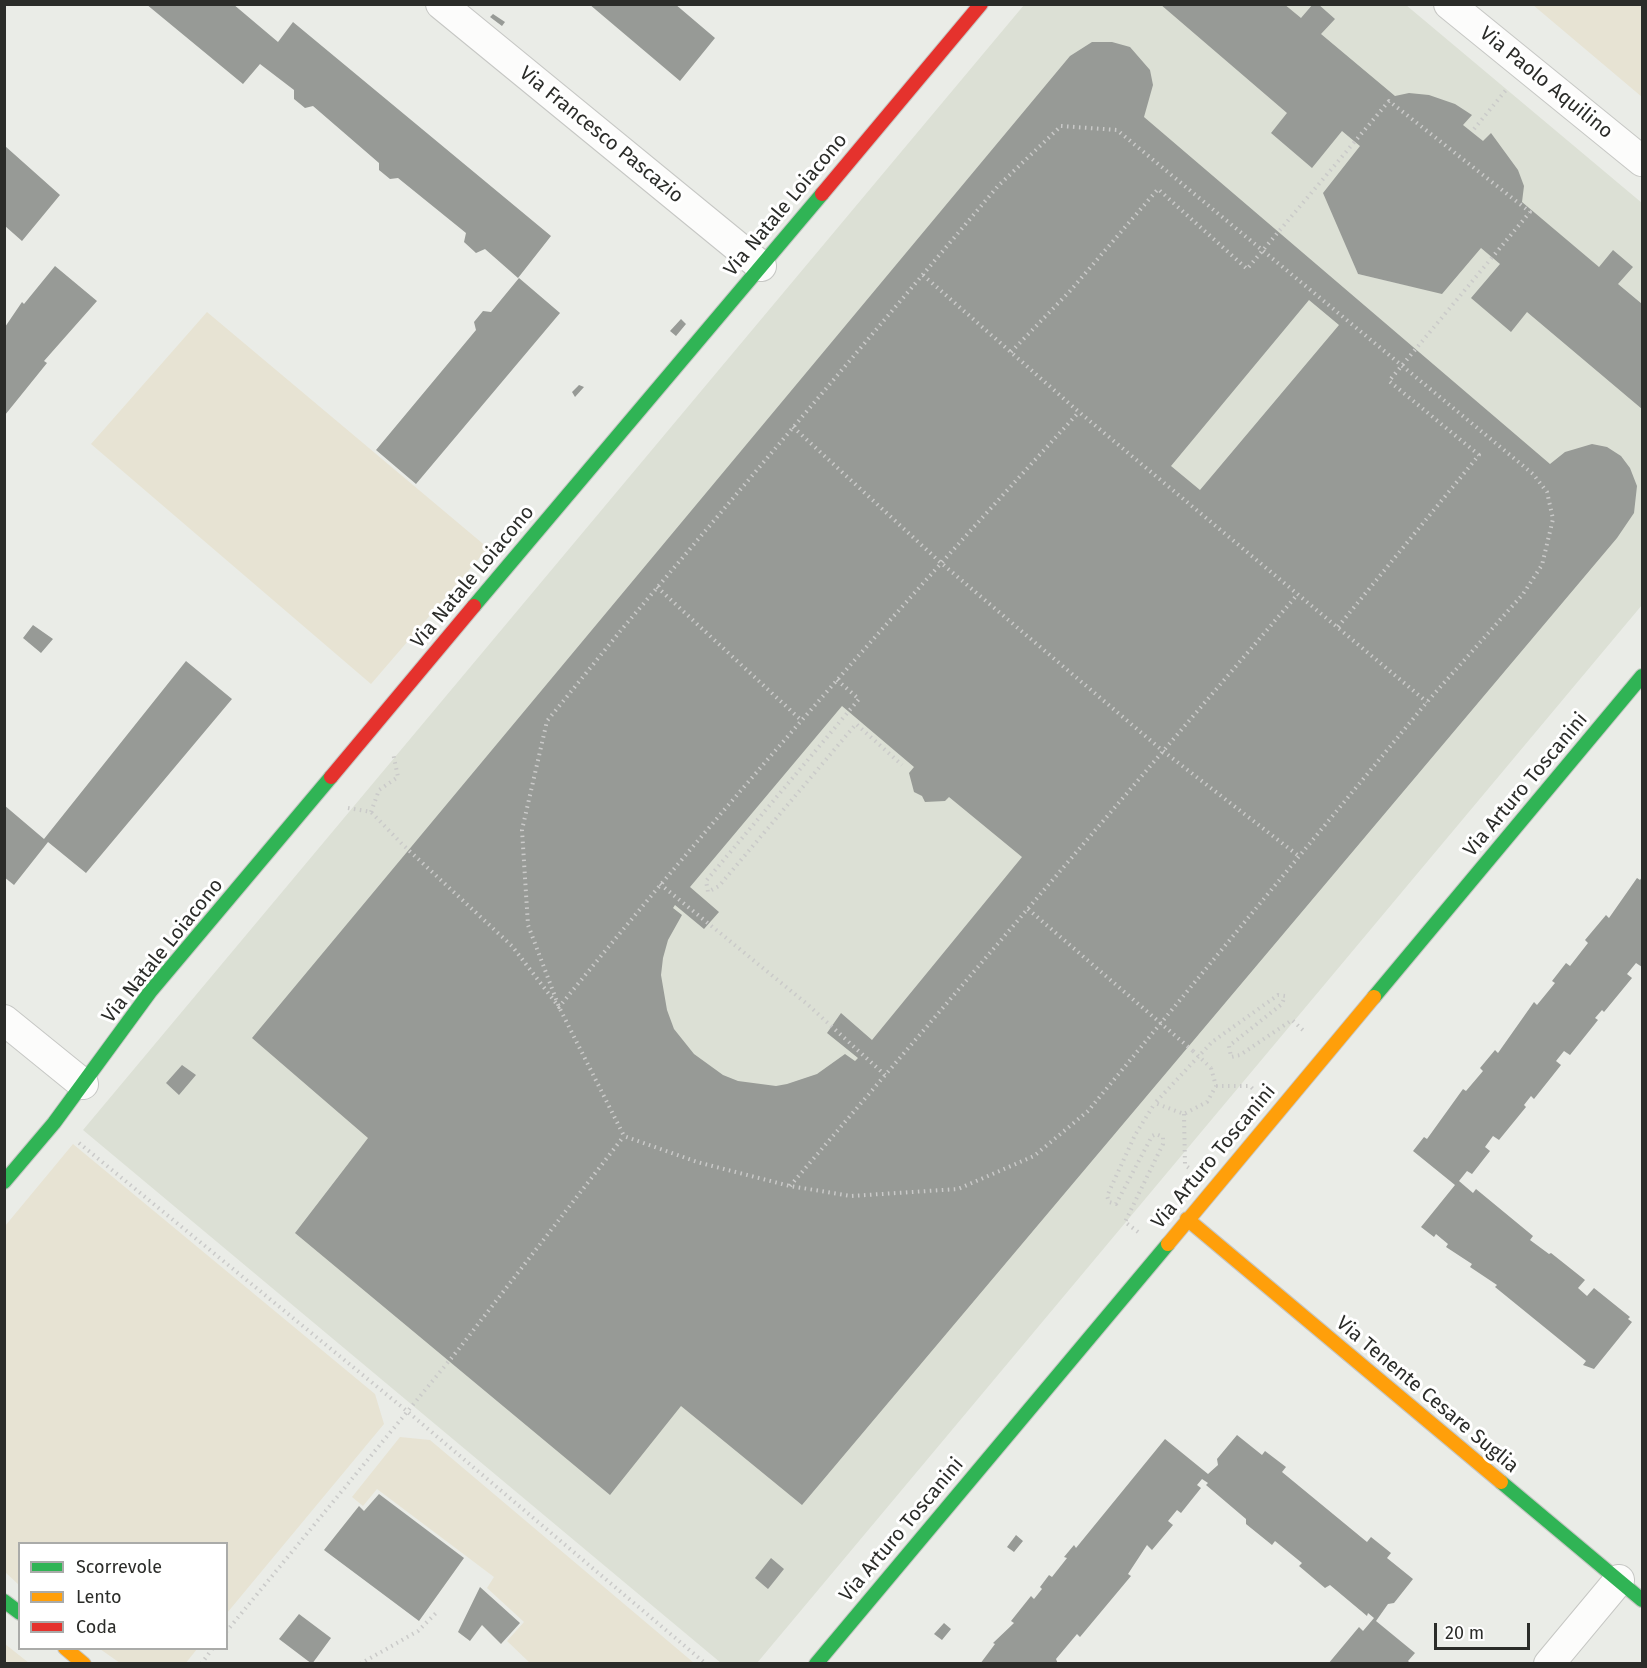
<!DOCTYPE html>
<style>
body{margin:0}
#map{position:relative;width:1647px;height:1668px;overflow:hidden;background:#eaece7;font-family:"Fira Sans",sans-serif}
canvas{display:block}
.frame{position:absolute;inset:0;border:6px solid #2b2c29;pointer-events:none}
.legend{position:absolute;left:18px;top:1542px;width:210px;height:108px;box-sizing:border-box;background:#fff;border:2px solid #aaaba9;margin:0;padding:8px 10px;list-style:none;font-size:18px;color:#2b2c29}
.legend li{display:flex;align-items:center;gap:12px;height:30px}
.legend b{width:30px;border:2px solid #aaaba9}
.scale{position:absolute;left:1434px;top:1623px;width:96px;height:27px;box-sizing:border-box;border:3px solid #2b2c29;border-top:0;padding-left:8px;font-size:18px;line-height:21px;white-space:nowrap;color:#2b2c29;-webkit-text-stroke:4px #fff;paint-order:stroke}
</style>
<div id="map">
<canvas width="1647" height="1668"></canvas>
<div class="frame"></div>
<ul class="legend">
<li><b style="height:8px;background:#30b455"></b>Scorrevole</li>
<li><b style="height:8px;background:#ff9f0a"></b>Lento</li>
<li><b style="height:8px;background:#e5322d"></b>Coda</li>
</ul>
<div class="scale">20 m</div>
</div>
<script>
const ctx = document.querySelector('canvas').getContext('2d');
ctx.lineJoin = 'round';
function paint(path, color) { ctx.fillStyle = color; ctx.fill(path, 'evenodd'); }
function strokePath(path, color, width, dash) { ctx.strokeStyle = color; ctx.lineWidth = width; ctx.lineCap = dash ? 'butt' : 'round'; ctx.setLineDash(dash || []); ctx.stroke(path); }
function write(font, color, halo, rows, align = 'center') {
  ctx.font = font + ' "Fira Sans",sans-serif'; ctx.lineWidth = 6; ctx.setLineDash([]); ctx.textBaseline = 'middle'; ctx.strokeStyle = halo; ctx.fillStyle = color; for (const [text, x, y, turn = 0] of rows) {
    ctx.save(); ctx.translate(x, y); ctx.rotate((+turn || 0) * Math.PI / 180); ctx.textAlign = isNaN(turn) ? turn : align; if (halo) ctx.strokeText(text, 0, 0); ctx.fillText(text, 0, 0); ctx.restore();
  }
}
paint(new Path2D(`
 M1024 5H1406L1642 203V605L757 1663H721L83 1130ZM1336 221 1414 287 1358 274Z`), '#dce0d5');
paint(new Path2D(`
 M1533 5H1642V97Z
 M207 312 488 548 371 684 91 444Z
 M73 1144 375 1394 384 1424 227 1613 226 1544H20L19 1585 5 1572V1226Z
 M400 1437 430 1440 694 1663H530L507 1641 524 1622 487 1588 494 1577 377 1489 363 1506 352 1497Z
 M4 1644H5L29 1663H5Z
 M100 1649H197L185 1664 120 1663Z`), '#e7e3d3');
paint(new Path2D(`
 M146 4H233L278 42 293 22 551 236 518 278 485 249 476 253 464 242 466 233 398 178 390 179 379 170V163L313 106 305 108 294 99V90L260 64 243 84Z
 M589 4H675L715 38 680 81Z
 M1160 4H1284L1301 18 1313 4H1318L1335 19 1321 34 1395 96 1409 93 1429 95 1455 104 1472 115 1463 125 1483 141 1491 133 1518 170 1524 186 1522 202 1599 267 1613 250 1633 267 1618 284 1642 304V409L1527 312 1511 332 1471 298 1500 264 1481 248 1442 294 1358 274 1323 193 1360 146 1342 131 1312 168 1271 133 1287 113Z
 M493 14 505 22 502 26 490 17Z
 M1092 42H1112L1130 47 1150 70 1153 85 1144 117 1550 464 1565 452 1592 444 1607 447 1621 456 1630 468 1637 486 1634 513 1617 538 802 1505 681 1406 610 1495 295 1233 368 1138 252 1038 1070 56ZM1309 300 1339 325 1200 490 1171 466ZM842 706 914 767 909 773 914 792 922 796 925 802 945 801 949 797 1022 857 872 1040 841 1013 827 1033 858 1058 855 1061 845 1054 817 1074 787 1084 776 1086 738 1081 723 1075 694 1054 674 1029 667 1010 661 975 663 958 668 940 682 915 673 908 675 905 704 929 719 912 690 887Z
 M5 146 60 195 22 241 5 226Z
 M55 266 97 301 44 361 47 363 5 415V327L22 302 24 304Z
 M519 278 560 313 416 484 376 450 476 330 474 322 483 311 491 312Z
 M681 319 686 324 676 336 670 331Z
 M579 385 584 387 575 397 572 392Z
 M33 625 53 639 41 653 23 638Z
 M186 661 232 699 86 873 48 842 14 885 4 877V805L44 839Z
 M1642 877V967L1636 963 1627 974 1632 978 1604 1012 1602 1010 1595 1018 1598 1020 1570 1055 1564 1051 1556 1061 1561 1065 1534 1099 1531 1096 1524 1105 1526 1107 1499 1140 1493 1136 1485 1147 1490 1151 1472 1174 1467 1171 1459 1181 1473 1193 1476 1189 1533 1236 1530 1240 1549 1254 1551 1253 1585 1280 1578 1288 1587 1296 1594 1288 1630 1317 1628 1319 1632 1322 1594 1369 1583 1365 1586 1361 1495 1287 1497 1285 1470 1267 1472 1264 1446 1247 1448 1244 1436 1234 1434 1237 1421 1227 1455 1185 1413 1151 1424 1137 1427 1139 1463 1089 1466 1091 1483 1071 1480 1068 1495 1050 1498 1053 1534 1002 1537 1005 1555 983 1552 981 1566 963 1570 966 1588 943 1585 940 1606 915 1609 918 1637 878 1640 880Z
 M182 1065 196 1075 179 1095 166 1083Z
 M1237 1435 1262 1455 1265 1451 1286 1467 1282 1472 1367 1542 1371 1537 1391 1553 1387 1558 1413 1579 1394 1603 1388 1604 1376 1621 1415 1653 1408 1661 1411 1664H1328L1359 1627 1363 1631 1374 1618 1368 1613 1367 1616 1330 1585 1325 1588 1299 1566 1302 1563 1275 1541 1272 1545 1246 1524V1519L1206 1485 1208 1483 1202 1479 1197 1485 1201 1488 1181 1513 1177 1510 1168 1521 1173 1525 1152 1550 1147 1545 1128 1574 1131 1576 1080 1637 1077 1634 1056 1659 1058 1664H980L995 1644 993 1643 1014 1623 1011 1621 1031 1596 1034 1599 1042 1589 1040 1587 1049 1575 1052 1577 1067 1558 1064 1557 1074 1545 1076 1548 1165 1439 1208 1474 1218 1465 1217 1459Z
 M379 1494 464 1558 419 1621 324 1550 359 1506 364 1511Z
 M1016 1535 1023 1541 1014 1552 1007 1547Z
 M771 1558 784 1569 768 1589 755 1578Z
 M480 1587 520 1623 501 1644 482 1625 470 1641 458 1632Z
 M299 1614 331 1638 312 1664 279 1639Z
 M944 1623 951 1629 942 1640 934 1634Z`), '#979a96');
const street = new Path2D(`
 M441 4 761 266
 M1449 4 1642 161
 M4 1020 83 1084
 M1549 1664 1619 1580`);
const fast = new Path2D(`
 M474 606 822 194
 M1374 997 1642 676
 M4 1182 54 1123 150 992 331 777
 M1501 1482 1642 1600
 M4 1601 20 1613
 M816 1664 1168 1244`);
const slow = new Path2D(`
 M1187 1219 1501 1482
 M1168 1244 1374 997
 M65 1648 84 1664`);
const jam = new Path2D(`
 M822 194 981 4
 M331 777 474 606`);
strokePath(street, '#c6c7c4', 32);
strokePath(fast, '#c6c7c4', 16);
strokePath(slow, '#c6c7c4', 16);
strokePath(jam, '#c6c7c4', 16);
strokePath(new Path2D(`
 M1061 126 1117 130 1533 474 1547 492 1553 519 1542 565 1523 594 1427 702 1088 1111 1034 1156 958 1189 851 1196 790 1186 697 1162 624 1136 559 1007 528 925 522 830 547 721 622 629 998 186Z
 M1474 129 1506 90
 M923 275 1079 412 1427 702
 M1011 352 1070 291 1158 189 1247 269 1389 101 1530 212 1389 381 1479 455 1337 628
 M793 427 940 562 1163 751 1300 857
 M657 587 801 720
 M837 680 859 699 706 881 708 892 719 886 856 724 902 765
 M348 808 371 812 403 845 512 946 559 1007C726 803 900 606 1079 412
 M371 812 379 790 398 777 393 753
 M660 884 807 1004 885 1075
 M1028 909 1193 1051
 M1211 1068 1216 1086 1207 1102 1184 1114 1155 1103 1212 1042 1278 995 1285 996 1282 1004 1229 1046 1231 1057 1240 1055 1292 1020 1305 1032
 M1216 1086H1250L1255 1091
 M1184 1114 1185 1165 1189 1168
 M79 1143 408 1412 706 1664
 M790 1186 1297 595
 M1138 1232 1125 1222 1163 1144V1137L1156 1134 1152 1136 1116 1204 1109 1202 1107 1196 1135 1135 1155 1103
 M226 1632 458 1350 624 1136
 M201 1664 213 1648
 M360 1664 418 1631 437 1612`), '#cacac9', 4, [1.5, 4.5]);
strokePath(street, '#fcfcfb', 30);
strokePath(fast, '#30b455', 14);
strokePath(slow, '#ff9f0a', 14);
strokePath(jam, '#e5322d', 14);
strokePath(new Path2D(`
 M1193 1051 1211 1068`), '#cacac9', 4, [1.5, 4.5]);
write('20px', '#2b2c29', '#fff', [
 ["Via Paolo Aquilino",1546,83,39],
 ["Via Francesco Pascazio",601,135,39],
 ["Via Natale Loiacono",786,205,-50],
 ["Via Natale Loiacono",473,577,-50],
 ["Via Arturo Toscanini",1526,785,-50],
 ["Via Natale Loiacono",163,951,-51],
 ["Via Arturo Toscanini",1214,1157,-50],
 ["Via Tenente Cesare Suglia",1427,1395,40],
 ["Via Arturo Toscanini",902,1530,-50]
]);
</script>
